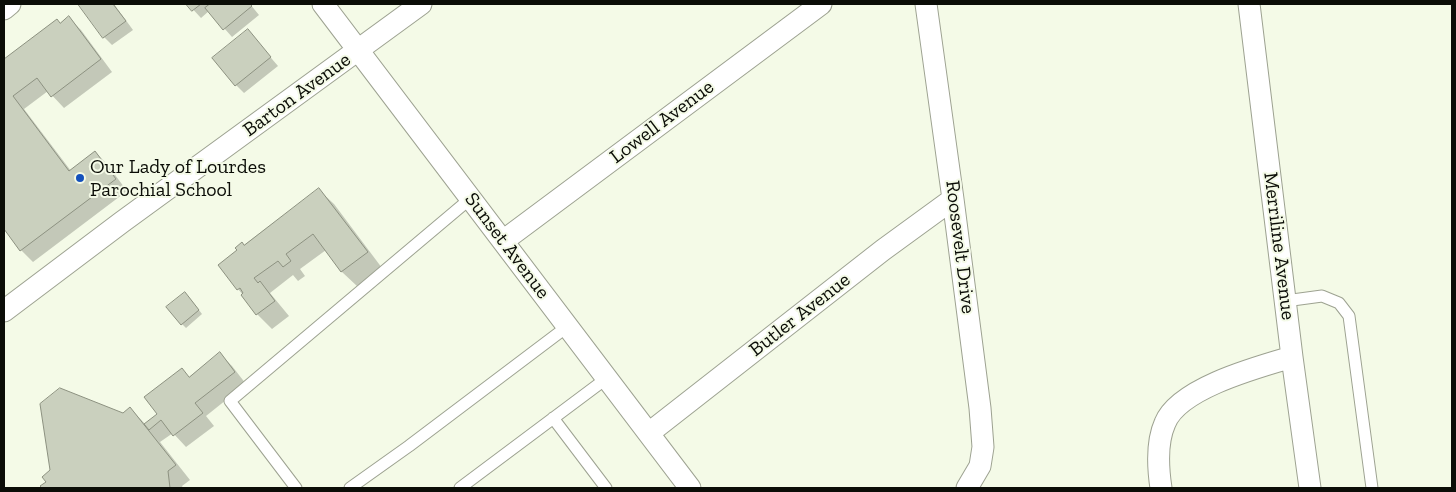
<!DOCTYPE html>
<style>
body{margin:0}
#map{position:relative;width:1456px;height:492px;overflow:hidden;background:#f4fae7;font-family:"Zilla Slab",serif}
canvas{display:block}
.frame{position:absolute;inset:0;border:5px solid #0b0d07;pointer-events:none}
</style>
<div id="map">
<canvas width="1456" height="492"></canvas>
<div class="frame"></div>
</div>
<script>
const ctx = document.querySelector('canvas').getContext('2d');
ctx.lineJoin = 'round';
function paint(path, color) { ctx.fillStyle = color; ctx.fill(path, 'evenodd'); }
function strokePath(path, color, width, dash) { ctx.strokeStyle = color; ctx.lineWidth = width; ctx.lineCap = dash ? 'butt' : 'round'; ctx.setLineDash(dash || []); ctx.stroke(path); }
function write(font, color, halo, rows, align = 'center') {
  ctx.font = font + ' "Zilla Slab",serif'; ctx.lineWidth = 4; ctx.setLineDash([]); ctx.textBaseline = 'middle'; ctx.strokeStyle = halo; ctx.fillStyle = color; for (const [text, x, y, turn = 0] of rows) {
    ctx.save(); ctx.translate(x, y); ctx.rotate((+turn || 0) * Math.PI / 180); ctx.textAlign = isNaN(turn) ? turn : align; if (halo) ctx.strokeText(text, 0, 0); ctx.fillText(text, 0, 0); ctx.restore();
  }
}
paint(new Path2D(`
 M79 4H114L133 30 112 45 104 37Z
 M188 4H250L259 15 232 37 209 11 201 18Z
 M69 18 81 30 112 72 64 108 48 91 24 109 71 171 95 152 107 164 127 191 33 262 21 250 4 227V60L57 20 61 24Z
 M248 31 278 66 244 93 236 85Z
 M319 190 334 204 382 268 357 286 342 272 326 250 300 269 305 276 298 281 293 275 270 293 289 316 272 329 257 314 243 295 238 289 244 246Z
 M189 297 202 314 186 328 182 324Z
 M220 354 232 366 246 384 206 416 214 426 186 447 173 433 160 442 190 480 182 486 183 488H44L42 486 130 408 146 425 159 414 182 370 190 378Z`), '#0003');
const building = new Path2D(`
 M78 4H113L126 21 103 38Z
 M186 4H201L192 11Z
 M210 4H250L252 6 223 30 205 8Z
 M69 16 101 59 51 97 37 78 13 96 69 171 95 151 116 179 20 251 4 229V59L57 19 60 23Z
 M248 29 271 57 235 86 212 58Z
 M319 188 368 252 341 272 313 234 286 254 291 261 283 267 278 261 254 278 258 283 260 281 275 301 256 315 241 295 243 293 240 288 237 290 218 265 237 250 235 248 242 242 244 245Z
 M185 292 199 310 181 325 166 307Z
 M220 352 235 372 195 403 203 413 173 436 161 420 149 430 144 424 157 414 144 397 182 368 189 377Z
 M60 388 123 413 130 407 176 465 168 471 170 488H42L40 486 46 482 42 477 50 470 40 404Z`);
paint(building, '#cad0be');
strokePath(building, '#8c9180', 1);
const lane = new Path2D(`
 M1285 301 1322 296 1339 303 1349 316 1372 488
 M553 418 606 488
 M296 488 230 401 471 198
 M350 488 409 446 568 326
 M460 488 607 378`);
const street = new Path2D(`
 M323 4 690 488
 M926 4 953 199 980 408 983 447 980 466 967 488
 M1249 4 1292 357 1310 488
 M4 9 10 4
 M503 241 821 4
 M4 311 122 222 421 4
 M649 433 883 250 953 199
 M1161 488C1158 468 1156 443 1165 423 1179 388 1258 367 1292 357`);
strokePath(lane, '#9da291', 13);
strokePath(street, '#9da291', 23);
strokePath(lane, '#fff', 11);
strokePath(street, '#fff', 21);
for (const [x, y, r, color] of [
 [80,178,5,"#1451bc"]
]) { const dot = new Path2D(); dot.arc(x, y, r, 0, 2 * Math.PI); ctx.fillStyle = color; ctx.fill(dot); strokePath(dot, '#f4fae7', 2); }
write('20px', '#0b0d07', '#f4fae7', [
 ["Barton Avenue",297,95,-36],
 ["Lowell Avenue",662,122,-37],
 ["Sunset Avenue",507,246,53],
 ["Merriline Avenue",1279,246,83],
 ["Roosevelt Drive",960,247,83],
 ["Butler Avenue",800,315,-38]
]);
write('20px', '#0b0d07', '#f4fae7', [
 ["Our Lady of Lourdes",90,167],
 ["Parochial School",90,190]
], 'left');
</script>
